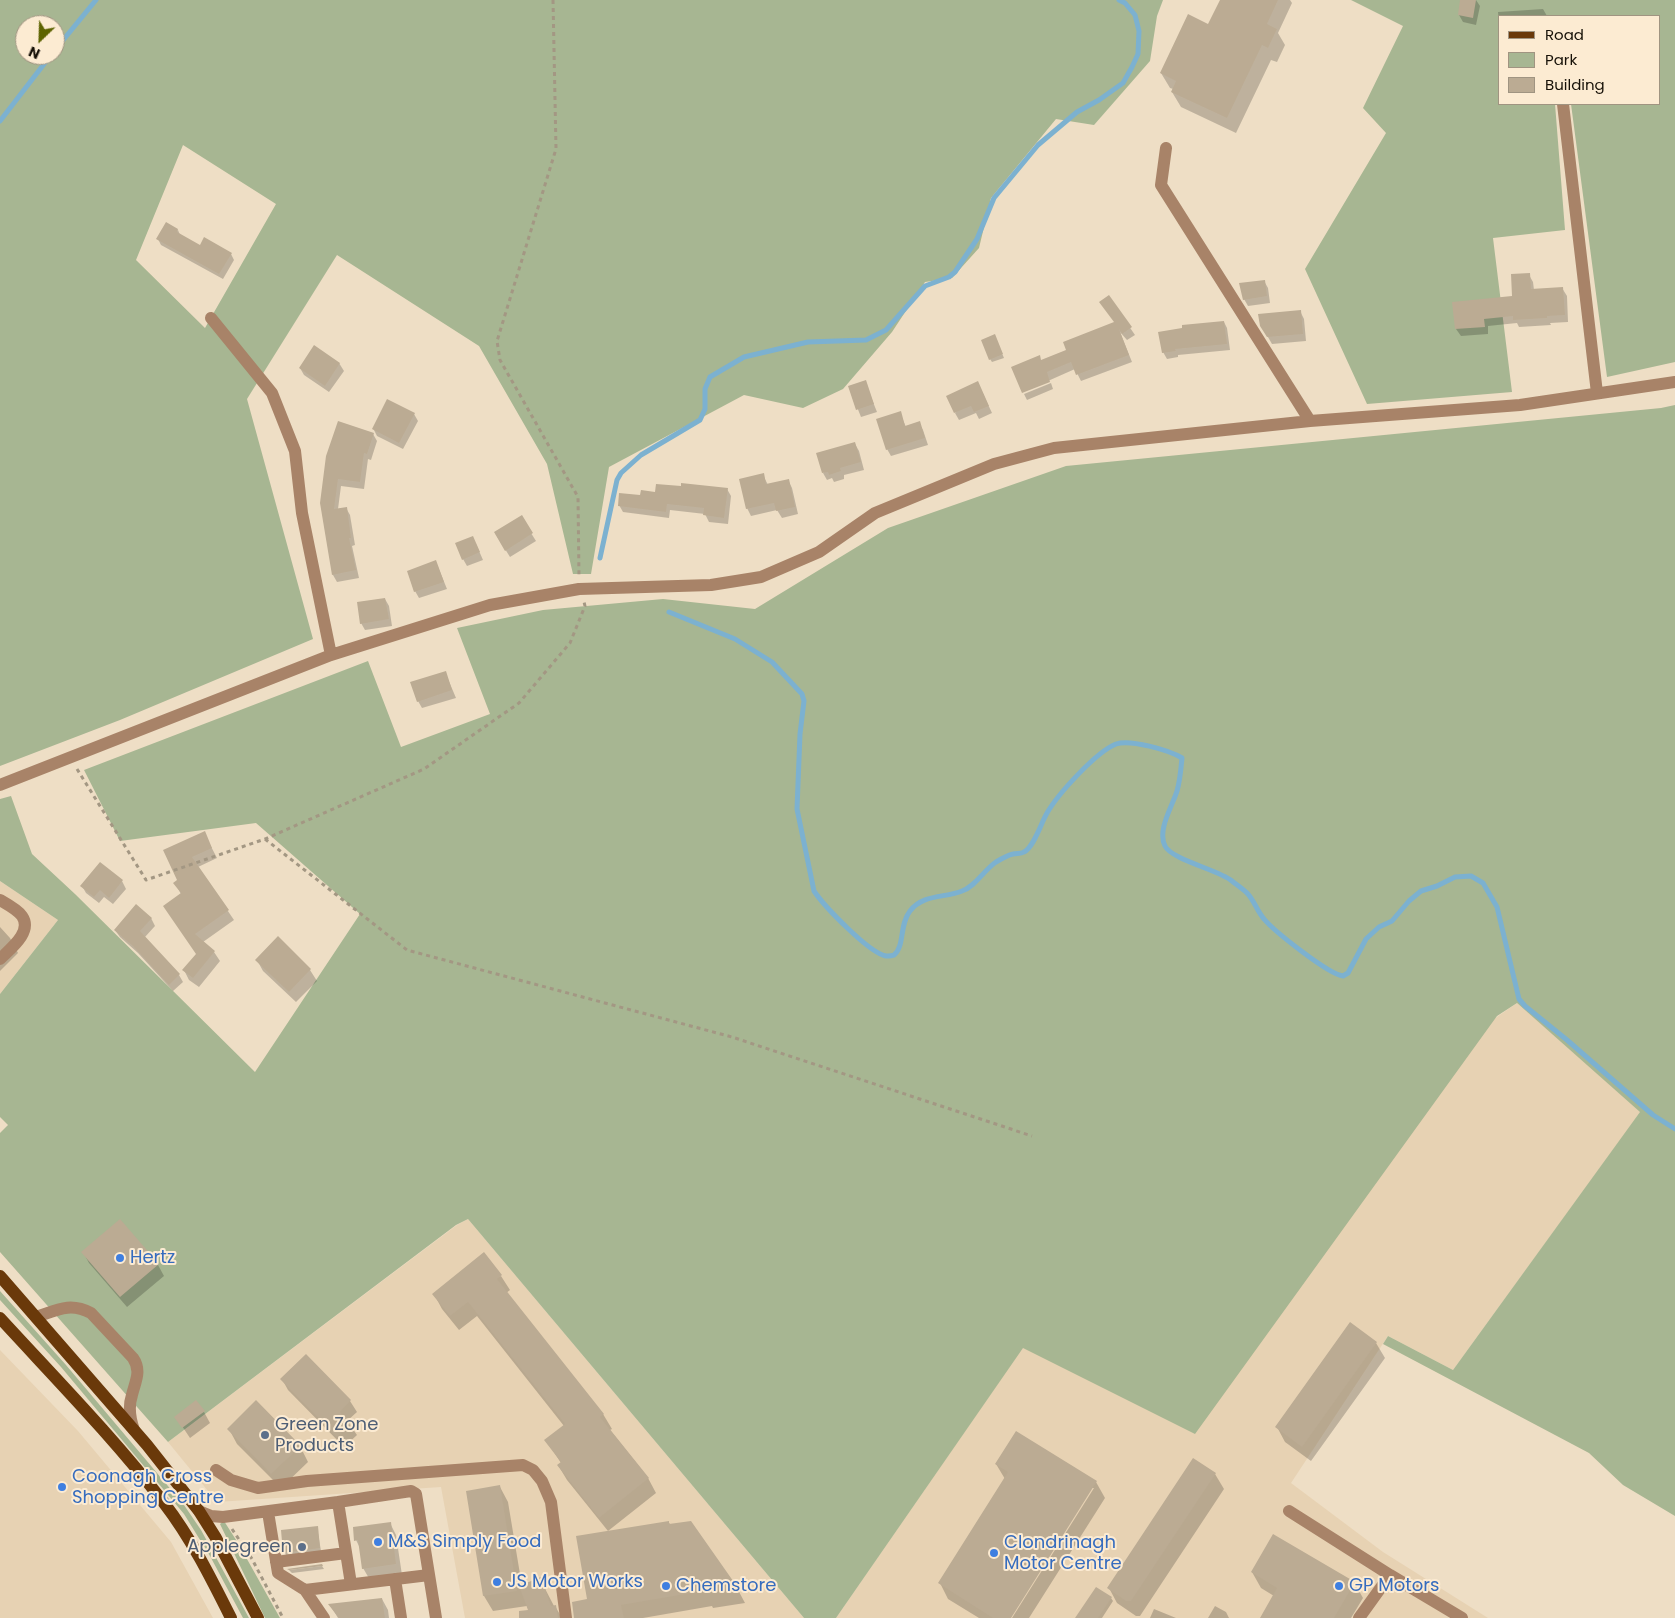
<!DOCTYPE html>
<style>
body{margin:0}
#map{position:relative;width:1675px;height:1618px;overflow:hidden;background:#eedec5;font-family:Poppins,sans-serif}
canvas{display:block}
.legend{position:absolute;left:1498px;top:15px;width:162px;height:90px;box-sizing:border-box;background:#fcebd2;border:1px solid #a09481;margin:0;padding:6px 9px;list-style:none;font-size:15px;color:#171108}
.legend li{display:flex;align-items:center;gap:10px;height:25px}
.legend b{width:25px;border:1px solid #a09481}
.north{position:absolute;left:15px;top:15px;width:50px;height:50px;box-sizing:border-box;background:#fcebd2;border:1px solid #a09481;border-radius:50%;rotate:204deg;font-size:14px;font-weight:700;line-height:20px;text-align:center;color:#171108}
.north::after{content:'';display:block;margin:auto;width:18px;height:22px;background:#5d6300;clip-path:polygon(50% 0,100% 100%,50% 72%,0 100%)}
</style>
<div id="map">
<canvas width="1675" height="1618"></canvas>
<ul class="legend">
<li><b style="height:6px;background:#6a390a"></b>Road</li>
<li><b style="height:14px;background:#a7b692"></b>Park</li>
<li><b style="height:14px;background:#bbab93"></b>Building</li>
</ul>
<div class="north">N</div>
</div>
<script>
const ctx = document.querySelector('canvas').getContext('2d');
ctx.lineJoin = 'round';
function paint(path, color) { ctx.fillStyle = color; ctx.fill(path, 'evenodd'); }
function strokePath(path, color, width, dash) { ctx.strokeStyle = color; ctx.lineWidth = width; ctx.lineCap = dash ? 'butt' : 'round'; ctx.setLineDash(dash || []); ctx.stroke(path); }
function write(font, color, halo, rows, align = 'center') {
  ctx.font = font + ' Poppins,sans-serif'; ctx.lineWidth = 4; ctx.setLineDash([]); ctx.textBaseline = 'middle'; ctx.strokeStyle = halo; ctx.fillStyle = color; for (const [text, x, y, turn = 0] of rows) {
    ctx.save(); ctx.translate(x, y); ctx.rotate((+turn || 0) * Math.PI / 180); ctx.textAlign = isNaN(turn) ? turn : align; if (halo) ctx.strokeText(text, 0, 0); ctx.fillText(text, 0, 0); ctx.restore();
  }
}
paint(new Path2D(`
 M0 881 58 920 0 994Z
 M1517 1003 1641 1112 1453 1370 1388 1336 1291 1483 1383 1552 1488 1618H836L1023 1347Z
 M468 1219 804 1618H465L441 1487 217 1502 168 1442 457 1225Z
 M0 1350 78 1431 171 1542 213 1618H0Z`), '#e7d2b3');
paint(new Path2D(`
 M0 0H1163L1157 16 1150 61 1094 125 1056 119 991 198 979 248 952 278 925 282 892 332 843 389 803 408 744 395 609 467 591 574H573L547 464 479 346 337 255 247 399 313 639 120 720 0 766ZM25 25H55V55H25ZM183 145 276 204 205 328 136 260Z
 M1351 0H1675V362L1607 377 1571 104H1659V16H1499V104H1555L1565 230 1493 238 1512 392 1367 404 1305 269 1386 133 1363 108 1403 26Z
 M1675 405V1516L1623 1485 1589 1453 1383 1344 1388 1336 1453 1370 1640 1112 1517 1003 1497 1016 1195 1434 1023 1348 836 1618H804L468 1219 456 1225 168 1442 0 1252V1133L8 1125 0 1117V994L58 920 0 881V799L11 796 32 854 75 894 255 1072 360 914 256 823 120 841 84 770 368 661 401 747 490 714 457 628 543 610 663 599 755 609 888 528 1066 466 1661 408Z
 M0 1291 66 1365 184 1505 201 1530 249 1618H243L210 1556 184 1514 61 1367 0 1300Z
 M224 1521 238 1543 280 1618H265L220 1524Z`), '#a7b692');
paint(new Path2D(`
 M1222 0H1290L1292 3 1278 33 1285 45 1277 62 1271 60 1236 133 1181 107 1172 92 1173 89 1170 88 1161 73 1209 26Z
 M1461 0H1476L1480 6 1476 25 1463 22 1459 15Z
 M1543 9 1547 16H1499V24L1498 12Z
 M178 230 180 235 200 246 231 254 234 260 223 279 161 245 158 239Z
 M1529 275 1533 282 1534 290 1562 288 1567 296 1568 322 1550 323 1551 325 1519 327 1517 323 1488 326V334L1461 336 1456 329 1454 303 1513 297Z
 M1264 281 1268 288 1270 303 1248 306 1244 299Z
 M1109 297 1135 335 1127 340 1120 332 1132 362 1081 381 1075 369 1023 392 1041 361 1068 350 1115 323Z
 M1300 311 1304 319 1306 341 1272 344 1261 325Z
 M1224 322 1227 328 1230 350 1178 355V357L1167 359 1163 352Z
 M996 339 1004 358 992 362 990 359Z
 M339 363 344 371 329 392 304 375 300 368Z
 M865 382 877 412 861 417 849 387Z
 M978 383 992 413 979 419 976 413 959 420 955 413Z
 M1051 383 1053 389 1027 400 1024 394Z
 M900 413 906 427 919 423 923 430 928 445 891 456 887 449Z
 M414 414 418 421 403 449 377 436 373 428Z
 M373 434 377 441 371 460 368 459 364 489 341 486 338 509 346 508 350 515 355 545 352 546 359 578 337 582 333 575 321 503 328 456Z
 M855 444 859 451 864 470 844 475V479L834 482 832 478 827 480 823 473Z
 M763 475 768 485 788 480 792 488 798 514 782 518 777 510 751 516 747 508Z
 M727 489 731 496 728 524 709 522 705 514 670 510 669 518 623 512 619 505 642 497 656 493Z
 M521 517 536 541 510 557 495 533Z
 M476 544 483 560 467 566 463 559Z
 M436 562 447 589 419 598 415 591Z
 M385 599 389 606 392 626 365 630 361 623Z
 M445 672 456 698 422 708 418 701Z
 M204 833 217 858 198 867 234 920 203 942 214 952 220 961 199 987 189 980 184 970 197 954 181 894 175 883 178 881Z
 M122 881 126 889 113 904 104 897 99 903 86 893 82 886Z
 M151 918 155 926 145 937 179 975 183 982 173 991 138 953 120 937 115 930Z
 M0 927 10 938 18 953 0 971Z
 M278 938 310 970 317 981 296 1002 263 971 257 960Z
 M83 1252 158 1265 164 1276 127 1307 89 1263Z
 M501 1276 510 1290 506 1293 603 1414 612 1429 610 1430 648 1478 656 1493 608 1531 567 1480 558 1465 561 1463 546 1440 564 1426 477 1316 459 1330 442 1309 434 1294Z
 M1376 1343 1385 1358 1311 1461 1285 1442 1277 1427Z
 M306 1355 350 1401 357 1412 347 1421 357 1435 344 1447 288 1390 282 1379Z
 M204 1412 210 1423 190 1438 176 1417Z
 M229 1429 300 1446 308 1462 281 1488 237 1444Z
 M996 1464 1096 1482 1105 1498 1029 1618H1012L1094 1488H1091L1009 1618H979L948 1599 940 1583 1005 1479Z
 M1215 1474 1224 1489 1140 1616H1136L1117 1603 1109 1588Z
 M500 1487 508 1502 522 1586 540 1579 554 1606H555L562 1618H532L527 1606 493 1611 484 1596 467 1492Z
 M668 1522 737 1588 745 1603 713 1608 712 1606 643 1618H575L588 1600Z
 M390 1523 396 1535 402 1575 370 1580 363 1568 360 1548 356 1540Z
 M317 1527 321 1551 286 1556 285 1552Z
 M322 1566 324 1569 292 1573 289 1570Z
 M1252 1572 1354 1582 1363 1598 1351 1618H1261L1274 1596 1261 1588Z
 M1111 1598 1113 1601 1102 1618H1077Z
 M382 1599 388 1610 389 1618H338L330 1605Z
 M1215 1606 1226 1612 1229 1618H1208Z
 M1154 1609 1176 1618H1150Z`), '#0003');
strokePath(new Path2D(`
 M55 50 96 0
 M0 121 51 55
 M600 558 617 480 621 473 641 455 700 420 705 409V389L710 377 744 357 808 342 866 340 886 330 925 286 949 277 955 272 977 239 994 198 1038 145 1077 112 1099 100 1123 83 1132 67 1138 54 1139 31 1135 15 1125 3 1119 0
 M669 612 735 639 772 662 802 694 804 701 800 734 797 809 814 891C824 906 869 953 886 956 888 956 892 956 894 955 905 946 899 925 910 911 923 894 945 898 962 891 976 886 984 870 996 862 1001 859 1008 855 1013 854 1017 853 1021 854 1024 852 1034 847 1041 823 1047 813 1058 794 1096 752 1116 744 1130 739 1169 750 1182 758 1181 769 1180 781 1177 791 1172 807 1157 830 1165 846 1172 860 1219 870 1232 881 1237 885 1243 889 1247 893 1254 900 1257 911 1264 919 1274 931 1328 974 1343 976L1348 973 1366 939 1379 927 1392 921 1409 901 1421 891 1437 886 1455 877 1471 876 1483 883 1497 907 1519 999 1525 1006 1567 1040 1653 1115 1675 1129`), '#7cb1d0', 5);
paint(new Path2D(`
 M1220 0H1278L1267 24 1277 29 1268 48 1262 45 1227 118 1171 92 1176 81 1160 73 1188 14 1208 24Z
 M1460 0H1476L1473 18 1458 15Z
 M166 222 178 229 177 232 200 245 204 237 232 253 219 274 156 239Z
 M1530 273 1531 289 1563 287 1565 315 1547 316V318L1513 320V316L1484 319 1485 327 1455 329 1452 302 1512 296 1511 274Z
 M1265 280 1267 296 1243 300 1239 283Z
 M1109 295 1132 327 1122 334 1119 329 1129 355 1076 375 1071 362 1047 372 1050 382 1022 393 1011 367 1040 355 1041 360 1066 350 1063 342 1114 322 1099 302Z
 M1301 310 1303 334 1267 337 1260 326 1258 314Z
 M1224 321 1227 344 1175 349 1176 351 1162 353 1158 332 1182 328V325Z
 M995 334 1003 354 989 360 981 340Z
 M314 345 340 363 325 386 299 368Z
 M866 380 874 404 856 410 848 386Z
 M978 381 989 406 974 412 971 406 954 413 946 396Z
 M387 399 415 413 399 443 372 429Z
 M901 411 905 426 920 421 925 438 886 450 876 419Z
 M338 421 374 433 367 454 364 453 360 482 338 479 334 509 347 507 351 538H349L356 570 332 575 320 503 326 456Z
 M855 442 861 462 840 468 841 471 829 475 828 472 822 473 816 453Z
 M764 473 766 484 789 479 795 507 776 511 774 503 746 509 739 479Z
 M681 483 728 488 724 518 703 515 704 508 667 504 666 512 618 506 619 493 640 495 641 490 655 492 656 484 681 486Z
 M522 515 533 533 505 551 494 532Z
 M473 536 480 552 462 560 455 543Z
 M436 560 444 582 414 592 407 571Z
 M385 598 389 619 360 624 357 602Z
 M446 671 452 690 417 702 410 682Z
 M205 831 212 848 192 857 229 910 195 934 215 951 193 978 182 970 196 954 163 906 181 893 173 883 177 880 163 850Z
 M100 862 123 880 109 898 100 890 94 897 80 886Z
 M136 904 152 918 140 931 180 974 169 985 133 946 114 930Z
 M278 936 311 969 289 992 255 960Z
 M120 1219 159 1264 120 1297 81 1252Z
 M484 1252 502 1275 497 1279 604 1414 600 1417 649 1478 599 1518 557 1465 561 1462 544 1440 565 1424 468 1302 450 1316 432 1294Z
 M1350 1322 1377 1342 1302 1447 1275 1427Z
 M306 1354 351 1400 340 1412 351 1423 337 1437 280 1379Z
 M196 1400 205 1411 182 1428 174 1417Z
 M256 1400 301 1446 271 1474 227 1429Z
 M1016 1431 1097 1481 1011 1618H993L938 1583 1008 1472 995 1464Z
 M1193 1458 1216 1473 1131 1601H1126L1107 1588Z
 M500 1485 517 1591 483 1596 466 1491Z
 M669 1521V1524L691 1521 738 1588 703 1593V1591L621 1605 624 1618H574L572 1602 587 1599 576 1536Z
 M391 1522 396 1564 362 1569 358 1540 354 1541 353 1527Z
 M318 1526 320 1548 283 1553 281 1530Z
 M1273 1534 1355 1582 1334 1618H1260L1277 1588 1251 1572Z
 M322 1564 323 1566 289 1570 287 1569Z
 M541 1577 551 1606 556 1605 558 1618H519V1611L528 1610 519 1586Z
 M1096 1587 1112 1597 1098 1618H1075Z
 M382 1598 385 1618H339L328 1604Z`), '#bbab93');
strokePath(new Path2D(`
 M553 0 556 149 497 341 500 360 578 497 579 577
 M77 769 146 880 265 839 424 769 519 703 570 643 585 606 584 602
 M265 839 407 950 732 1037 1032 1136
 M232 1529 252 1559 283 1618`), '#a39783', 3, [4, 4]);
strokePath(new Path2D(`
 M1563 104 1597 393
 M1166 148 1161 185 1310 421
 M211 318 272 393 295 451 302 513 331 655
 M0 785 331 655 490 605 579 589 711 585 761 577 819 552 875 513 994 464 1054 448 1310 421 1520 405 1675 382
 M0 900C7 904 18 910 22 916 33 932 10 949 0 959
 M36 1317C57 1310 70 1302 91 1313L133 1358C142 1371 135 1382 132 1395 128 1407 130 1419 134 1430
 M216 1470 231 1480 258 1488 307 1481 523 1465 533 1470 542 1481 551 1502 566 1618
 M199 1511 211 1516 223 1517 338 1502
 M1289 1511 1390 1575 1462 1618
 M268 1512 278 1573 305 1590 324 1618
 M276 1562 346 1553
 M395 1579 401 1618
 M351 1584 338 1502 411 1491 416 1494 436 1618
 M305 1590 429 1575
 M1359 1618 1390 1575`), '#a88368', 12);
strokePath(new Path2D(`
 M0 1276 147 1445 199 1511 216 1538 258 1618
 M0 1318C55 1378 114 1438 164 1503 191 1538 211 1578 231 1618`), '#6a390a', 12);
for (const [x, y, r, color] of [
 [120,1258,5,"#3f7fe0"],
 [265,1435,5,"#5c6f8a"],
 [62,1487,5,"#3f7fe0"],
 [378,1542,5,"#3f7fe0"],
 [302,1547,5,"#5c6f8a"],
 [994,1553,5,"#3f7fe0"],
 [497,1582,5,"#3f7fe0"],
 [666,1586,5,"#3f7fe0"],
 [1339,1586,5,"#3f7fe0"]
]) { const dot = new Path2D(); dot.arc(x, y, r, 0, 2 * Math.PI); ctx.fillStyle = color; ctx.fill(dot); strokePath(dot, '#fcebd2', 2); }
write('18px', '#366cbe', '#fcebd2', [
 ["Hertz",130,1258],
 ["Coonagh Cross",72,1477],
 ["Shopping Centre",72,1498],
 ["M&S Simply Food",388,1542],
 ["Clondrinagh",1004,1543],
 ["Motor Centre",1004,1564],
 ["JS Motor Works",507,1582],
 ["Chemstore",676,1586],
 ["GP Motors",1349,1586]
], 'left');
write('18px', '#4e5e75', '#fcebd2', [
 ["Green Zone",275,1425],
 ["Products",275,1446],
 ["Applegreen",292,1547,"right"]
], 'left');
</script>
